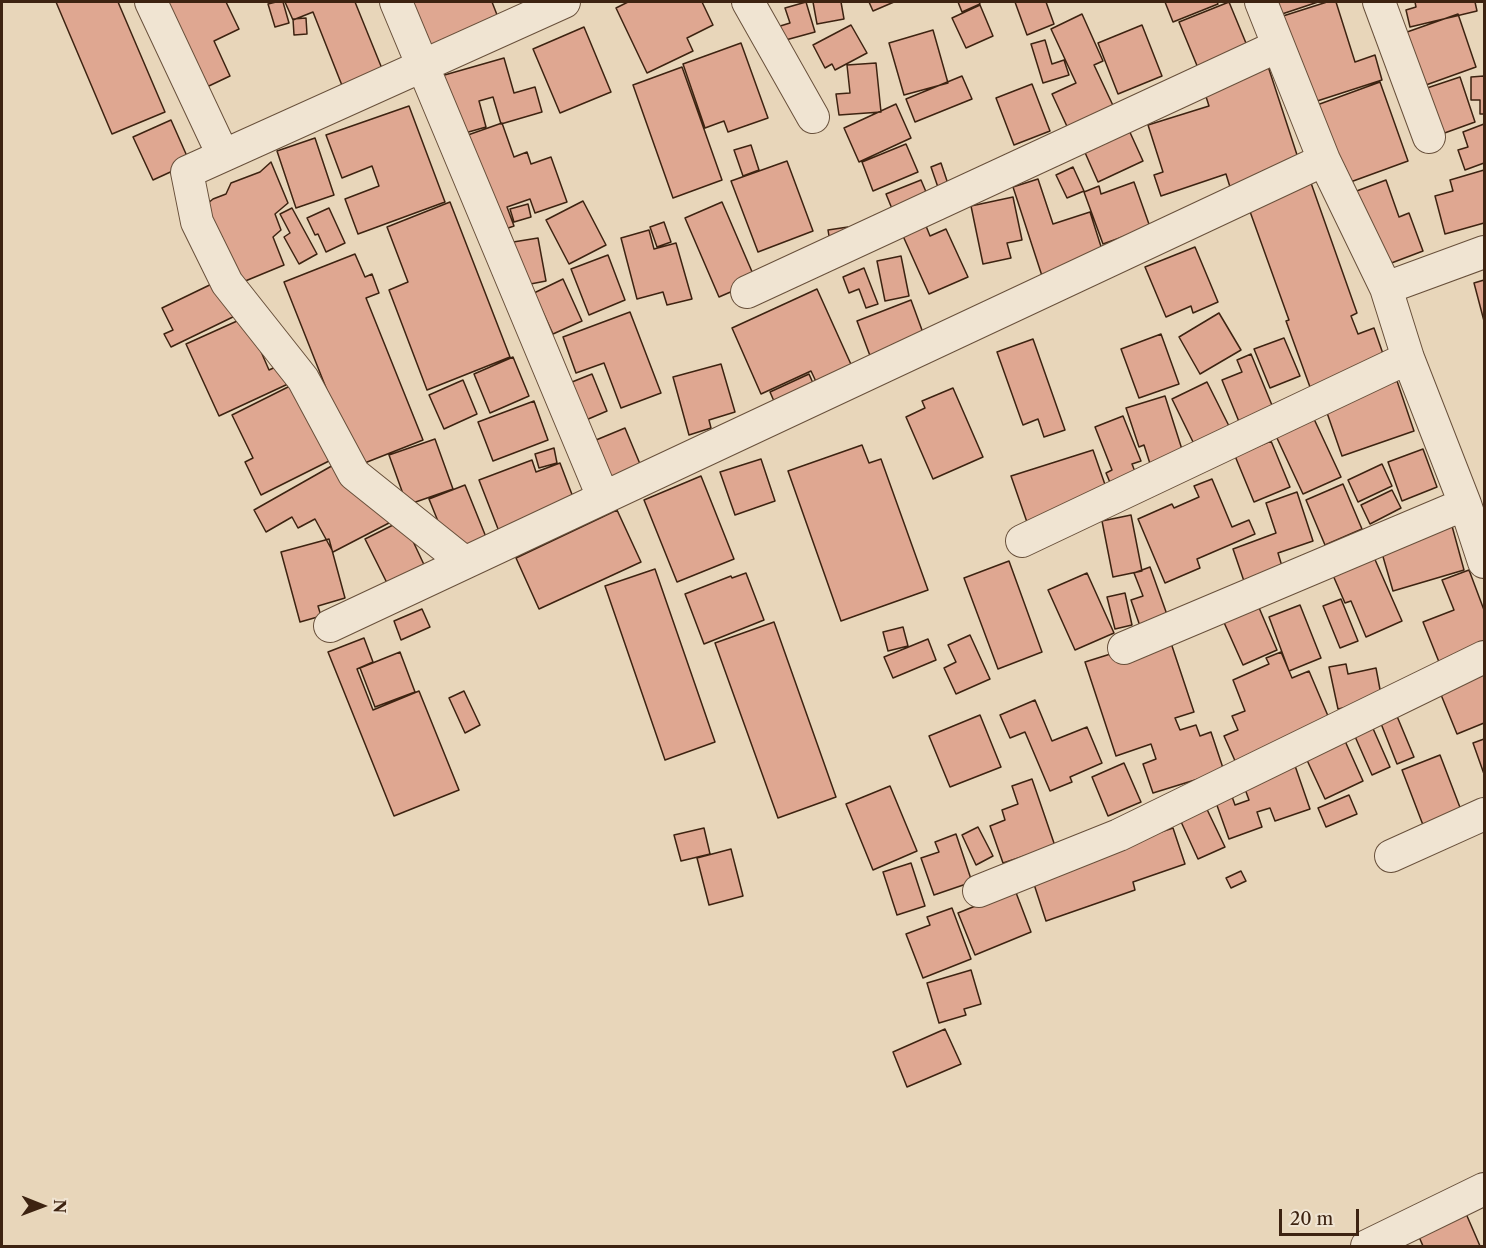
<!DOCTYPE html>
<style>
body{margin:0}
#map{position:relative;width:1486px;height:1248px;overflow:hidden;background:#e8d6ba;font-family:"Libre Caslon Text",serif}
canvas{display:block}
.frame{position:absolute;inset:0;border:3px solid #3d2311;pointer-events:none}
.north{position:absolute;left:12px;top:1176px;width:60px;height:60px;-webkit-text-stroke:4px #f0e4d2;paint-order:stroke;rotate:91deg;font-size:16px;font-weight:700;line-height:24px;text-align:center;color:#3d2311}
.north::after{content:'';display:block;margin:auto;width:21px;height:27px;background:#3d2311;clip-path:polygon(50% 0,100% 100%,50% 72%,0 100%)}
.scale{position:absolute;left:1279px;top:1209px;width:80px;height:27px;box-sizing:border-box;border:3px solid #3d2311;border-top:0;padding-left:8px;font-size:18px;line-height:21px;white-space:nowrap;color:#3d2311;-webkit-text-stroke:4px #f0e4d2;paint-order:stroke}
</style>
<div id="map">
<canvas width="1486" height="1248"></canvas>
<div class="frame"></div>
<div class="north">N</div>
<div class="scale">20 m</div>
</div>
<script>
const ctx = document.querySelector('canvas').getContext('2d');
ctx.lineJoin = 'round';
function paint(path, color) { ctx.fillStyle = color; ctx.fill(path, 'evenodd'); }
function strokePath(path, color, width, dash) { ctx.strokeStyle = color; ctx.lineWidth = width; ctx.lineCap = dash ? 'butt' : 'round'; ctx.setLineDash(dash || []); ctx.stroke(path); }
const building = new Path2D(`
 M56 2H118L165 112 112 134Z
 M148 2H226L239 29 214 41 230 76 192 94Z
 M276 2H283L289 23 275 27 268 4Z
 M285 2H355L385 76 345 93 313 12 293 20Z
 M390 2H492L501 25 412 60Z
 M628 2H702L713 25 687 38 693 51 647 73 616 8Z
 M806 2 815 32 782 41 777 27 790 23 785 8Z
 M813 2H841L844 19 817 24Z
 M869 2H894L873 11Z
 M958 2H979L980 4 962 12Z
 M1015 2H1046L1054 24 1027 35Z
 M1165 2H1217L1218 4 1173 22Z
 M1229 2 1248 48 1198 68 1179 22Z
 M1271 2H1318L1276 16Z
 M1327 2H1336L1355 62 1375 55 1382 80 1311 103 1283 16Z
 M1415 2H1475L1477 11 1410 27 1406 10 1416 7Z
 M980 5 993 36 966 48 952 18Z
 M1082 14 1103 61 1094 65 1117 114 1071 135 1052 94 1076 83 1051 29Z
 M1458 14 1476 67 1412 90 1393 37Z
 M306 18 307 34 294 35 293 19Z
 M851 25 867 53 835 70 832 64 825 68 813 45Z
 M1142 25 1162 76 1118 94 1098 43Z
 M584 27 611 92 560 113 533 49Z
 M933 30 948 83 904 95 889 43Z
 M1045 40 1052 64 1064 60 1069 75 1043 83 1031 44Z
 M741 43 768 118 728 132 724 121 705 128 683 64Z
 M1265 57 1300 164 1230 187 1226 174 1161 196 1154 175 1163 172 1148 125 1209 106 1200 78Z
 M504 58 514 93 535 87 542 112 501 124 493 97 479 101 486 127 451 137 434 78Z
 M876 63 881 112 839 115 836 94 850 93 847 65Z
 M682 67 722 180 673 198 633 85Z
 M962 76 972 99 915 122 906 99Z
 M1484 76V114H1480V100H1471V77Z
 M1460 77 1475 122 1428 139 1412 93Z
 M1380 82 1408 161 1345 184 1317 105Z
 M1032 84 1050 131 1014 145 996 98Z
 M896 104 911 138 859 162 844 128Z
 M409 106 445 202 358 234 345 199 379 186 372 166 342 178 326 135Z
 M171 120 190 163 153 180 133 137Z
 M502 123 514 157 527 152 531 164 551 157 567 202 535 213 530 199 507 207 514 226 482 237 448 142Z
 M1484 124V163L1465 170 1458 150 1468 147 1463 132Z
 M1128 128 1143 161 1098 182 1083 148Z
 M315 138 334 195 296 208 277 151Z
 M906 144 918 172 873 191 862 162Z
 M751 145 759 170 743 176 734 150Z
 M787 161 813 231 758 252 731 181Z
 M271 162 288 203 275 214 281 230 273 237 284 265 238 284 201 209 213 199 226 194 231 183 260 172Z
 M941 163 951 193 941 196 931 167Z
 M1073 167 1084 191 1067 198 1056 175Z
 M1484 170V223L1445 234 1435 196 1453 191 1450 180Z
 M1038 179 1053 224 1090 212 1104 256 1044 282 1013 187Z
 M921 180 932 206 897 221 886 194Z
 M1386 180 1399 217 1409 213 1423 251 1373 270 1346 195Z
 M1134 182 1150 227 1103 244 1084 192 1099 186 1101 194Z
 M1311 183 1357 313 1351 316 1358 334 1374 328 1389 371 1314 398 1286 321 1289 320 1248 206Z
 M1013 197 1022 240 1007 243 1011 258 983 264 971 206Z
 M583 201 606 245 569 264 546 220Z
 M450 202 510 357 427 390 389 290 408 282 387 227Z
 M722 202 756 281 719 297 685 218Z
 M528 204 531 217 514 222 510 209Z
 M292 208 317 254 299 264 284 237 290 233 280 214Z
 M329 208 345 243 326 252 318 234 315 235 307 218Z
 M664 222 671 242 657 247 650 227Z
 M926 226 930 236 946 229 968 277 929 294 903 236Z
 M848 227 850 245 831 248 828 230Z
 M649 230 654 249 676 243 692 299 667 305 663 292 637 299 621 238Z
 M538 238 546 281 515 287 507 243Z
 M1195 247 1218 302 1193 313 1191 306 1166 317 1145 267Z
 M355 254 365 277 372 274 379 293 366 298 423 440 357 466 284 282Z
 M608 255 625 300 589 315 571 269Z
 M901 256 909 296 885 301 877 261Z
 M864 268 878 304 866 308 859 289 849 293 843 277Z
 M563 279 582 321 553 334 534 293Z
 M220 280 237 315 171 347 164 334 173 330 162 308Z
 M1484 280V321L1474 283Z
 M817 289 854 371 819 388 811 371 761 394 732 328Z
 M911 300 926 341 872 361 857 321Z
 M630 312 661 393 621 408 604 363 576 373 563 337Z
 M1219 313 1241 350 1200 374 1179 337Z
 M246 317 269 370 280 365 288 384 219 416 186 344Z
 M1161 334 1179 384 1139 398 1121 349Z
 M1284 338 1300 376 1270 388 1254 349Z
 M1033 339 1065 430 1044 437 1038 419 1023 425 997 352Z
 M1251 354 1276 415 1242 429 1222 380 1242 372 1237 360Z
 M513 357 529 396 490 413 474 374Z
 M721 364 735 412 709 420 711 428 689 435 673 377Z
 M592 374 607 411 572 426 557 388Z
 M809 374 816 390 777 408 770 392Z
 M463 380 477 414 444 429 429 395Z
 M1397 381 1414 431 1342 456 1325 407Z
 M1207 382 1230 428 1195 446 1172 399Z
 M296 383 333 459 261 495 245 462 253 458 232 415Z
 M953 388 983 457 933 479 906 417 925 408 922 401Z
 M1165 396 1186 462 1153 473 1144 445 1139 447 1126 408Z
 M534 401 548 440 493 461 478 422Z
 M1123 416 1141 461 1132 464 1139 482 1114 492 1106 473 1112 470 1095 427Z
 M1314 419 1341 477 1303 494 1276 436Z
 M625 428 645 476 604 493 584 445Z
 M435 439 453 489 407 505 389 455Z
 M1271 441 1290 487 1254 502 1235 456Z
 M862 445 869 463 881 459 928 590 841 621 788 471Z
 M554 448 557 463 539 468 535 454Z
 M1423 449 1437 487 1402 501 1388 462Z
 M1093 450 1110 499 1029 528 1011 476Z
 M351 455 389 523 333 552 315 519 298 528 292 517 266 532 254 510Z
 M761 459 775 501 735 515 720 472Z
 M532 460 536 472 560 463 576 505 500 534 479 480Z
 M1382 464 1392 486 1358 502 1348 480Z
 M701 476 734 559 677 582 644 500Z
 M1212 479 1232 527 1249 520 1255 534 1197 559 1200 568 1165 583 1138 519 1172 504 1174 508 1199 497 1194 486Z
 M1343 484 1362 529 1325 545 1306 500Z
 M465 485 488 542 452 556 429 499Z
 M1392 490 1401 508 1370 524 1361 505Z
 M1297 492 1313 541 1278 553 1284 573 1246 587 1233 549 1276 533 1266 503Z
 M617 510 641 562 539 609 516 558Z
 M1131 515 1142 571 1113 577 1102 521Z
 M1449 515 1464 570 1393 591 1377 536Z
 M403 520 427 571 390 589 365 539Z
 M329 539 345 598 318 606 321 616 300 622 281 552Z
 M1373 555 1402 621 1366 637 1351 601 1345 603 1332 573Z
 M1009 561 1042 652 998 669 964 578Z
 M1150 567 1170 623 1142 632 1131 600 1143 596 1134 573Z
 M655 569 715 742 665 760 605 586Z
 M1469 570 1484 610V644L1439 662 1423 622 1454 610 1442 580Z
 M746 573 764 620 704 644 685 594 731 576 732 578Z
 M1087 573 1114 633 1075 650 1048 590Z
 M1125 593 1132 625 1115 629 1107 597Z
 M1341 599 1358 641 1340 648 1323 606Z
 M1257 603 1277 650 1243 665 1222 618Z
 M1300 605 1321 658 1289 671 1269 617Z
 M422 609 430 627 401 640 394 621Z
 M774 622 836 797 778 818 715 643Z
 M903 627 908 646 888 651 883 632Z
 M970 635 990 679 956 694 944 668 956 662 948 645Z
 M364 638 373 662 357 669 373 710 419 691 459 790 394 816 328 652Z
 M928 639 936 660 893 678 884 657Z
 M1170 640 1194 712 1175 718 1180 730 1196 725 1200 736 1211 732 1224 771 1153 793 1143 764 1156 759 1151 744 1116 756 1085 662 1120 651Z
 M400 652 415 692 375 707 360 668Z
 M1281 652 1292 678 1309 671 1331 723 1236 763 1224 736 1238 730 1232 716 1245 711 1233 680 1269 664 1266 658Z
 M1484 660V723L1457 734 1435 680Z
 M1346 664 1348 674 1376 668 1382 700 1338 709 1329 667Z
 M464 691 480 725 465 733 449 698Z
 M1035 700 1052 741 1087 727 1102 763 1070 777 1072 782 1050 791 1025 732 1010 738 1000 715Z
 M1394 709 1414 757 1397 764 1378 716Z
 M980 715 1001 767 950 787 929 736Z
 M1371 724 1390 767 1372 775 1353 732Z
 M1484 739V774L1473 743Z
 M1345 741 1363 781 1325 799 1306 758Z
 M1440 755 1461 810 1423 825 1402 770Z
 M1293 760 1310 809 1275 821 1270 808 1257 812 1262 827 1229 839 1214 797 1230 791 1235 805 1249 800 1241 778Z
 M1124 763 1141 802 1108 816 1092 777Z
 M1032 779 1055 846 1003 863 990 826 1005 820 1002 810 1018 804 1012 786Z
 M890 786 917 851 873 870 846 804Z
 M1349 795 1357 814 1326 827 1318 808Z
 M1203 801 1225 847 1198 859 1177 813Z
 M978 827 993 856 976 865 962 835Z
 M704 828 710 854 681 861 674 835Z
 M1173 828 1185 864 1133 882 1135 890 1046 921 1031 875Z
 M956 834 972 882 934 895 921 858 939 852 935 842Z
 M731 849 743 896 709 905 697 858Z
 M911 863 925 906 897 915 883 872Z
 M1241 871 1246 881 1231 888 1226 878Z
 M1015 890 1031 932 975 955 958 913Z
 M952 908 971 959 923 978 906 934 930 925 927 917Z
 M971 970 981 1004 964 1009 966 1015 939 1023 927 983Z
 M945 1029 961 1064 907 1087 893 1052Z
 M1461 1202 1480 1246H1423L1413 1223Z`);
paint(building, '#dfa791');
strokePath(building, '#3d2311', 1.5);
const minor = new Path2D(`
 M151 2 223 155
 M396 2 603 497
 M748 2 813 117
 M1261 2 1324 160 1386 288 1408 358 1465 504 1484 562
 M1379 2 1429 137
 M1386 288 1484 252
 M747 292 1278 46
 M1022 541 1408 358
 M464 562 354 474 303 379 227 283 197 222 187 172 564 2
 M330 626 1324 160
 M1124 648 1465 504
 M1391 856 1484 814
 M979 891 1119 835 1484 657
 M1367 1246 1484 1189`);
strokePath(minor, '#68503b', 34);
strokePath(minor, '#f0e4d2', 32);
</script>
